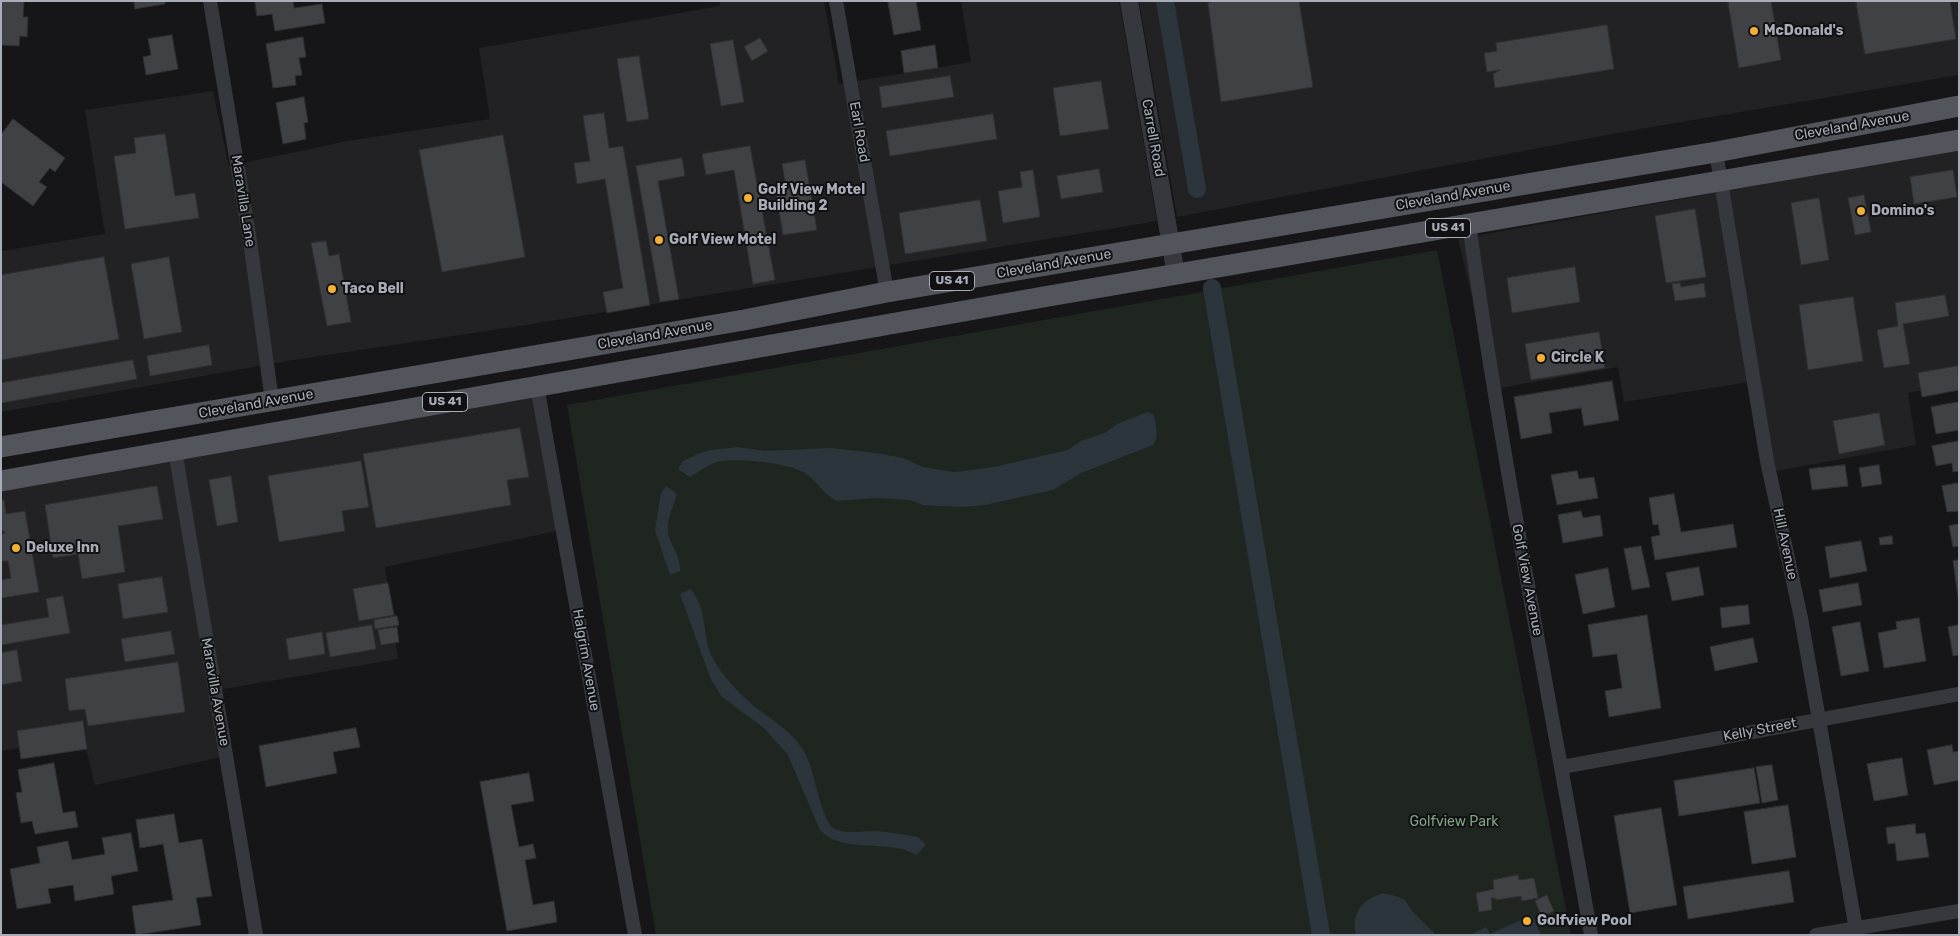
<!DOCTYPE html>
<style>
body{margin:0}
#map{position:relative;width:1960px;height:936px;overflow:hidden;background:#161618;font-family:Rubik,sans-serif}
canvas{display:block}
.frame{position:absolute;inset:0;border:2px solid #a8adb8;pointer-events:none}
</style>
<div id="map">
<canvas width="1960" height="936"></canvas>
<div class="frame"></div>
</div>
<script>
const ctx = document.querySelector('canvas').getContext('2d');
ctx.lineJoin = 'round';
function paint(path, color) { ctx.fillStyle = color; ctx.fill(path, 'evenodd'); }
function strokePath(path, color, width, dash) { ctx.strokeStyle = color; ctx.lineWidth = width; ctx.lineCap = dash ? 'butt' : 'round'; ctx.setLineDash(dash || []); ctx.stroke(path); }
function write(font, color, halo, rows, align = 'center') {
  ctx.font = font + ' Rubik,sans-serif'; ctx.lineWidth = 4; ctx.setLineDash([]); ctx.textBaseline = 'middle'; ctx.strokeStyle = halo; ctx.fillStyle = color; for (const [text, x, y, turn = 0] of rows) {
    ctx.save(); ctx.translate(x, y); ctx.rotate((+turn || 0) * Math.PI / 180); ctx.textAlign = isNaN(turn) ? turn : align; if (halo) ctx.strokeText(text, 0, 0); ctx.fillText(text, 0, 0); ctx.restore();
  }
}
paint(new Path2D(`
 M720 1H824L839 84 971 62 961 1H1119L1157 221 526 325 287 361 1 412V251L105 234 85 110 213 91 229 166 347 141 490 119 479 48 720 6Z
 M1139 1H1959V75L1623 132 1177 217Z
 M1959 149V384L1908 393 1916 445 1771 472 1755 381 1624 402 1618 367 1494 389 1458 239Z
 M538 397 562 530 385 567 398 659 212 691 221 757 95 785 83 737 1 751V491L461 407Z`), '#222225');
paint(new Path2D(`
 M1437 250 1571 935H656L567 405Z`), '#1e261f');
paint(new Path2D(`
 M1148 412 1154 415C1155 424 1160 437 1153 445L1081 473 1053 490 985 505 963 507 938 506 923 505 910 500 876 498 837 501C824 495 818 482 805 473 789 463 736 457 717 462 708 465 698 472 690 477L678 469 683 461 698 454 710 450 738 447 765 451 832 448 876 453 903 458 923 467 953 472 965 471 994 467 1068 450 1081 441 1105 433 1117 424Z
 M666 486 677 494C674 507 666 518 668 533 671 547 680 553 680 571L670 575 655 530 661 493Z
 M691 589C710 614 700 639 716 664 727 681 746 701 763 713 780 725 797 737 806 755 815 773 820 815 832 827 842 836 865 830 877 831 890 832 905 835 918 837L926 845 916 855C890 838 842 855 820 830L788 755 764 728 722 697 711 680 680 594Z
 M1382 893 1396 896 1405 900 1412 911 1436 935H1356C1351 912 1362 901 1382 893Z
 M1532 915 1541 935H1473L1472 934 1486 927 1490 934Z`), '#2c353c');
strokePath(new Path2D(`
 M1165 1 1197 189
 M1212 288 1321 935`), '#2c353c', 18);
const building = new Path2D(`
 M1 1H24L23 17H28L27 37 20 36 19 46 1 45Z
 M134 1H165V4L135 9Z
 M255 1H293L294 8 322 4 325 23 275 31 272 14 257 16Z
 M888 1H916L921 30 894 35Z
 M1216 1H1299L1313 87 1221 102 1208 3Z
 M1728 1H1771L1781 60 1739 68Z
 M1856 1H1950L1956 39 1865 54Z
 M1607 25 1614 69 1495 88 1493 74 1500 70 1487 72 1484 53 1497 51 1496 43Z
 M172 35 178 69 146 75 143 57 151 55 148 39Z
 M303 37 306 57 299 58 302 75 295 76 296 85 273 88 266 44Z
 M760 38 768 51 752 61 744 47Z
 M733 40 744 102 721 106 710 44Z
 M935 45 938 68 904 73 901 51Z
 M639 56 649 119 627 122 617 59Z
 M950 76 954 97 882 108 879 87Z
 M1101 81 1109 129 1060 136 1053 88Z
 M304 97 308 122 304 123 306 139 283 144 276 103Z
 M604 113 609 148 623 146 650 305 607 313 603 292 623 288 605 179 577 184 574 163 590 161 583 116Z
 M993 114 997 139 890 156 886 131Z
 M13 119 65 158 55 172 50 168 39 182 47 187 33 206 1 182V135Z
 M165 134 175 196 195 193 199 218 125 229 114 156 136 153 134 138Z
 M503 135 525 257 442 272 419 150Z
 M750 146 775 280 753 284 734 170 706 175 702 154Z
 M682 158 685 176 658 181 679 299 660 302 636 166Z
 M805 160 817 230 783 235 775 188 786 186 782 164Z
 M1099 169 1103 192 1061 199 1057 176Z
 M1033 170 1040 217 1003 223 998 191 1022 187 1020 172Z
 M1953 170 1957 197 1914 204 1910 177Z
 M1864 195 1871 232 1855 235 1848 198Z
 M1819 198 1829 260 1801 265 1791 203Z
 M980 200 987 241 905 254 899 213Z
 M1695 209 1706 277 1666 283 1655 216Z
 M326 241 329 256 339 254 351 322 327 326 311 243Z
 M104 257 119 339 1 360V275Z
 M169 257 182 332 144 339 131 264Z
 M1575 267 1580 302 1512 313 1507 278Z
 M1680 283 1681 287 1704 283 1706 297 1675 301 1672 284Z
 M1945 295 1949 316 1903 324 1910 364 1884 368 1877 330 1898 326 1895 303Z
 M1853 297 1863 361 1808 370 1799 305Z
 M1599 332 1605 368 1531 380 1525 344Z
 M209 345 212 365 150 376 147 356Z
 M133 360 137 379 1 403V383Z
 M1958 366 1959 390 1922 397 1918 373Z
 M1612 381 1619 420 1584 426 1581 408 1549 413 1552 433 1521 439 1514 397Z
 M1959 402V430L1936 434 1931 407Z
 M1879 413 1885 445 1839 454 1833 421Z
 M520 428 529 477 507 480 511 505 376 528 363 454Z
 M1959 441V471L1953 472 1952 463 1936 466 1932 446Z
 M361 461 369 507 342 511 345 531 279 542 268 476Z
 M1845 465 1848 486 1812 490 1809 469Z
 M1879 465 1882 484 1862 487 1859 468Z
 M1577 471 1579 479 1594 477 1598 498 1557 505 1551 475Z
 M231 476 238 522 217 526 209 480Z
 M1959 483V511L1947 512 1942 486Z
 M157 486 163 519 118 526 125 572 82 579 78 554 53 558 45 505Z
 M1674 494 1681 532 1733 524 1737 547 1655 560 1651 537 1660 535 1658 524 1653 525 1649 498Z
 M1 500H4L6 514 25 511 39 592 1 598V580L11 578 8 561H1V536L5 532 1 530Z
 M1581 511 1583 518 1600 515 1603 536 1563 543 1558 515Z
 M1959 524V546L1953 547 1949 526Z
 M1892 536 1893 544 1880 545 1879 538Z
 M1861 541 1867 571 1830 578 1825 547Z
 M1641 546 1650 587 1632 590 1624 549Z
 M1959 560V604L1953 561Z
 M1699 567 1704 595 1672 601 1666 573Z
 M1608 568 1615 607 1583 614 1575 575Z
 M162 577 168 612 123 619 118 584Z
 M388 583 394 615 359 621 353 589Z
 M1858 583 1862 605 1823 612 1819 590Z
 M63 596 70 633 1 645V625L49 617 46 599Z
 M1748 605 1750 624 1722 628 1720 608Z
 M1647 615 1661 708 1609 717 1605 691 1622 688 1617 654 1593 657 1588 625Z
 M397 616 399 625 375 629 374 620Z
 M1919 618 1926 661 1884 668 1878 633 1897 629 1896 622Z
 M1860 622 1869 671 1841 676 1832 627Z
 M372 625 376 649 330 657 326 633Z
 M1959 625V655L1953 656 1948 627Z
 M397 627 399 642 381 645 378 630Z
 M171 631 175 654 125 662 121 639Z
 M322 632 325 654 289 660 286 639Z
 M1753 638 1758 662 1715 671 1710 647Z
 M17 650 22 681 1 685V653Z
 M178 662 185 712 88 726 85 709 69 711 65 679Z
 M83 721 87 749 21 759 17 731Z
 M356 728 360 747 333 752 337 773 266 787 259 746Z
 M1952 745 1953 752 1959 751V780L1934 785 1927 750Z
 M1902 758 1908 795 1874 801 1867 764Z
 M54 763 63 813 75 811 78 827 35 834 32 821 21 823 16 793 22 792 18 770Z
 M1772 765 1778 800 1762 803 1756 767Z
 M1754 768 1760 803 1679 816 1674 781Z
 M529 773 534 801 511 805 519 847 533 844 536 858 525 860 533 905 554 901 557 922 507 931 480 782Z
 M1788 805 1796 857 1752 864 1744 812Z
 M1661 808 1677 905 1630 913 1614 816Z
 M174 814 179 843 202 839 212 896 196 898 201 925 136 935 132 906 173 900 163 844 140 848 136 820Z
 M1915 824 1916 834 1925 833 1929 857 1897 861 1895 843 1888 844 1886 828Z
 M131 833 138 871 111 876 114 894 75 901 73 885 48 889 51 903 17 909 10 869 40 863 37 847 68 841 72 860 105 854 102 838Z
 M1789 871 1794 902 1688 919 1683 887Z
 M1518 875 1519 880 1534 878 1538 898 1522 901 1521 896 1496 900V898H1491L1492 910 1479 912 1476 893 1494 889 1493 880Z
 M1547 895 1554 911 1542 917 1535 901Z`);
paint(building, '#404145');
strokePath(building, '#303034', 1);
strokePath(new Path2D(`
 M210 1 250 241 272 401
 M836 1 887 292
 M1716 152 1767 461 1801 618 1857 935
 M1469 224C1502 462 1550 698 1591 935
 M537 386 635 935
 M175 450 256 935
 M1562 767 1959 694
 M1816 935 1959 911`), '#37383d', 14);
strokePath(new Path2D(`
 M1129 1 1176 275`), '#37383d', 18);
strokePath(new Path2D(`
 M1 447 744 320 887 292 1716 152 1959 106
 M1 481 1049 296 1959 140`), '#53555c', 21);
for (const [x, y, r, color] of [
 [1754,31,5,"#f2b134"],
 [748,198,5,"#f2b134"],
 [1861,211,5,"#f2b134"],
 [659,240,5,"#f2b134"],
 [332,289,5,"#f2b134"],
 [1541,358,5,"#f2b134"],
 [16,548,5,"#f2b134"],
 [1527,921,5,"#f2b134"]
]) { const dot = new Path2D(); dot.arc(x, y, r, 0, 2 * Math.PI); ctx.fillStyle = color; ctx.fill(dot); strokePath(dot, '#111113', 2); }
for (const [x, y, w] of [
 [1448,228,45],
 [952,281,45],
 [445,402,45]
]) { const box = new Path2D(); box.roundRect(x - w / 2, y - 9.5, w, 19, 4); ctx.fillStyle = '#111113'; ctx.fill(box); strokePath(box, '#a8adb8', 1); }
write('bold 12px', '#a8adb8', null, [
 ["US 41",1448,228],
 ["US 41",952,281],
 ["US 41",445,402]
]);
write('bold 14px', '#a8adb8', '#111113', [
 ["McDonald's",1764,31],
 ["Golf View Motel",758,190],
 ["Building 2",758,206],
 ["Domino's",1871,211],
 ["Golf View Motel",669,240],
 ["Taco Bell",342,289],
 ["Circle K",1551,358],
 ["Deluxe Inn",26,548],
 ["Golfview Pool",1537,921]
], 'left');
write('14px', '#a8adb8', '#111113', [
 ["Cleveland Avenue",1852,126,-10],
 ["Earl Road",859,132,80],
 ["Carrell Road",1153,138,80],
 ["Cleveland Avenue",1453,196,-10],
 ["Maravilla Lane",243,201,81],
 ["Cleveland Avenue",1054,264,-10],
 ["Cleveland Avenue",655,335,-10],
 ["Cleveland Avenue",256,404,-10],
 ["Hill Avenue",1785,544,78],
 ["Golf View Avenue",1527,580,79],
 ["Halgrim Avenue",586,660,80],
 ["Maravilla Avenue",215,692,80],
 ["Kelly Street",1760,730,-11]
]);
write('14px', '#7fa381', '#111113', [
 ["Golfview Park",1454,822]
]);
</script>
